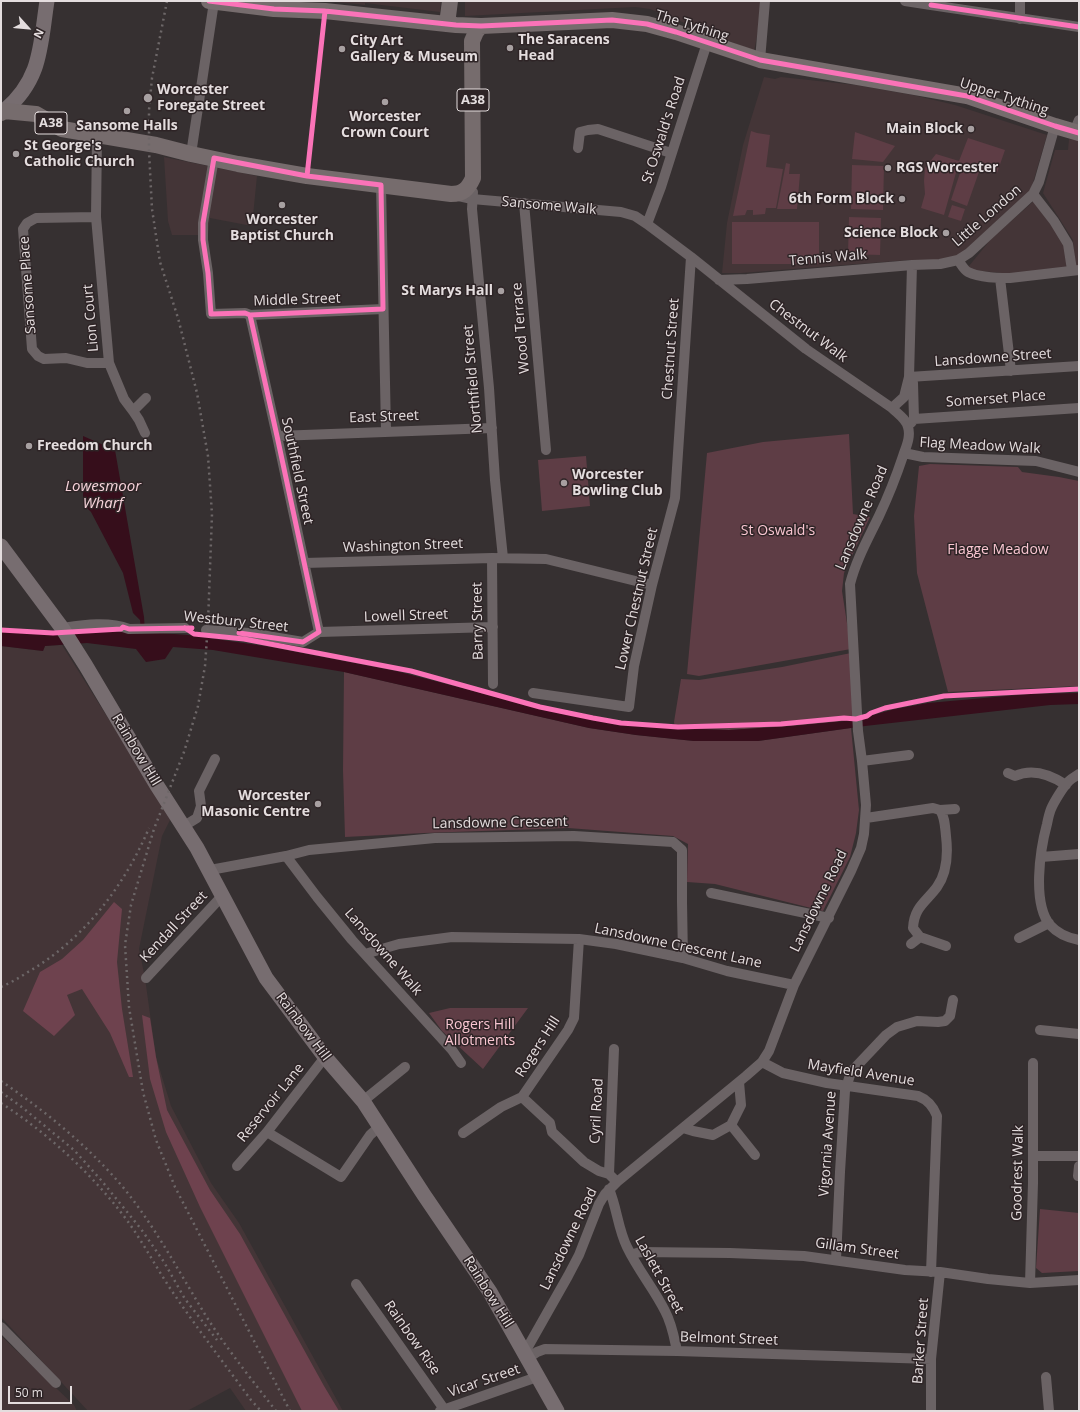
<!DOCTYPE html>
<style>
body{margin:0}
#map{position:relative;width:1080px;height:1412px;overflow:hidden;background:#363031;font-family:"Open Sans",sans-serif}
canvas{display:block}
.frame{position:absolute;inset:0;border:2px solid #e4ddde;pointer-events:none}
.north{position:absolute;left:8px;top:8px;width:40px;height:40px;-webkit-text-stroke:3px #2e2426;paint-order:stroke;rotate:117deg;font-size:11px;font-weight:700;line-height:16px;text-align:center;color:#e4ddde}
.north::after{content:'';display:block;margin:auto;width:14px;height:18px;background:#e4ddde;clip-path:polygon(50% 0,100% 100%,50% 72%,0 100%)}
.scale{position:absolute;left:8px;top:1386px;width:64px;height:18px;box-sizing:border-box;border:2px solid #e4ddde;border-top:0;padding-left:5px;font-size:12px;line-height:14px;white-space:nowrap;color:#e4ddde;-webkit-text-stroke:3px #2e2426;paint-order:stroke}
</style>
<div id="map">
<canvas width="1080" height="1412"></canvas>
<div class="frame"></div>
<div class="north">N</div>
<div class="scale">50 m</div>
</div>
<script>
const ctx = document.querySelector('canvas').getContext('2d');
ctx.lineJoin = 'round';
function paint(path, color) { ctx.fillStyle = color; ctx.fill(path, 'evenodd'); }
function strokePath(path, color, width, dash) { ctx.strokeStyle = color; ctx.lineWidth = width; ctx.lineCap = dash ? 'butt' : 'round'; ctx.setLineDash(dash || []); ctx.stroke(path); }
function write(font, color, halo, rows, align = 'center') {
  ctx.font = font + ' "Open Sans",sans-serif'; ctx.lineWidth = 3; ctx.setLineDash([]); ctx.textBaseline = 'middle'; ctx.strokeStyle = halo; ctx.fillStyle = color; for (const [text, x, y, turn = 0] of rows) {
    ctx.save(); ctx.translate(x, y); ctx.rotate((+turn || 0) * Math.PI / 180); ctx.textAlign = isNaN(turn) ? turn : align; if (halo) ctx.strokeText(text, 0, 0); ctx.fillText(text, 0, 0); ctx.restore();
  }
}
paint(new Path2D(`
 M324 1H441L440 12 365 3V5L358 4Z
 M465 1H759L761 4 762 12 754 51 650 9 635 7 465 16Z
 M764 77 775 79 781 77 856 85 913 95 955 105 1047 135 1032 186 1026 197 960 256 943 263 909 260 741 273H722L727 223 743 145Z
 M1069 139 1079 140V267H1075L1073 240 1043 193 1055 150H1068Z
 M164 157 257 176 252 226 210 218 208 235H172L168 221Z
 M1036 199 1065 244 1067 267 1012 274 971 270 969 266 991 239Z
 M62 645 171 818 162 836 139 949 145 978 156 1057 171 1106 211 1183 239 1223 343 1411H246L230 1388 187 1411H88L1 1317V646L43 651 45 646Z
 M1 1336 74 1405 77 1411H1Z`), '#443537');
paint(new Path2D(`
 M751 131 757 133 770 135 766 167 783 169 776 208H766L765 214 753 215V210H747L745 215 733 216Z
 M855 132 895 146 883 162 852 159Z
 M968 138 1005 150 997 173 985 169 984 171 980 169 967 206 951 200 963 164 959 162 944 215 921 208 925 194 924 181 925 168 936 154 959 161Z
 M786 163 790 164 789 174H800L797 209H777Z
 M852 165 884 166 883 210 851 209Z
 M952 205 965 209 961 221 948 217Z
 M849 217 881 218 880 255 848 254Z
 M732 222H819V264H732Z
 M849 434 853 514 870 517 844 573 842 591 851 649 699 676 687 674 707 453 763 442Z
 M586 456 590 506 542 511 538 460Z
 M930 464 1018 467 1022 472 1059 477 1079 481V686L948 692 917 573 914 516 919 466Z
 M851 653 855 720 791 726 729 730 675 728 674 722 681 679 699 680 782 667Z
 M344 672 589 728 636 735 694 741H758L851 728 859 810 856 833 850 857 823 911 715 884 687 882 688 844 673 836 568 828 424 833 345 837 343 770Z
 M450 1008H528L483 1069 442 1031 429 1013Z
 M1040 1209 1079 1213V1271L1042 1273 1036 1268Z`), '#5e3d45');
paint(new Path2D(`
 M114 902 122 909 117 962 122 1009 133 1077H129L110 1033 82 989 67 995 75 1015 54 1036 23 1011 40 972 62 959 83 940Z
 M142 1015 150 1018 156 1057 167 1110 210 1190 240 1234 324 1386 339 1411H302L200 1207 166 1132 150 1079Z`), '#6e424e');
paint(new Path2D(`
 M83 436 115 450 144 617 145 632 188 635 271 647 396 671 547 710 613 723 675 728 729 730 791 726 855 720 895 709 928 703 1029 694 1079 693V704L1050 705 865 726 758 741H694L636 735 589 728 344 672 213 650 173 647 165 659 146 662 136 649 87 643 45 646 43 651 1 646V631L47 634 96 632H141L140 620 133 613 123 573 91 512 83 504Z`), '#360e1b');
strokePath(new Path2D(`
 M905 1 931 5V1
 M931 5 1079 27
 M1020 19V1
 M760 60 765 1
 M1074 132 1079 120
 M97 135 96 217 36 218 27 223 23 229 32 349 38 356 44 359 66 358 87 363H109
 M578 148 580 132 588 130 598 129 671 153
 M191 154 214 2
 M214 158 203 223V240L208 273 211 314 245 313 250 315 383 309
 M381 185 386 431
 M473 192 472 209 489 388 495 480 503 558
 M1033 194 1054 221 1068 244 1072 270
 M454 195 472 199 621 212 635 216 647 224 691 257 806 349 892 408C898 414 906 419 908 427 911 437 906 447 903 456 896 477 888 497 879 516 868 539 856 560 850 584L858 731 862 761 866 805 864 834 861 848 851 871 794 985 769 1051 762 1062 746 1076 617 1182 605 1194 599 1204 579 1255 568 1276 525 1352
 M524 203 546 450
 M96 217 109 363 124 399 133 411 146 398
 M647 224 661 187 707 43
 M958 260C961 264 964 270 968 272 980 278 998 278 1010 278L1079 270
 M1000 278 1011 371
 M719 280 747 279 912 265 940 264 958 260 969 253 1033 194 1039 182 1055 126
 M250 315 277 436 319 632
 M909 377 1079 366
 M909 377 913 383 914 419 911 423
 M892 408 904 397 909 377 912 265
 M133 411 139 420 145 433
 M914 419 1079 408
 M277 436 492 428
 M904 453 923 457 1036 461 1079 472
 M492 558 493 684
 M304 563 492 558 546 559 652 585
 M62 628C83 625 108 621 129 629L185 628
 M206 630 249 633 303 642 319 632
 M319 632 493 627
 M533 693 629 707 634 666 652 585 675 498 691 257
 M862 761 909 755
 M1008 773 1015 776C1033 768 1051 775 1066 785
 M1079 774C1076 776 1072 778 1069 781 1063 787 1054 802 1051 809 1049 814 1048 819 1047 824 1040 850 1032 903 1050 925 1058 934 1068 938 1079 940
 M940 810C945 817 945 827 946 836 948 853 947 873 937 887 926 902 914 907 913 928L920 937 946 946
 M866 818 933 808 940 810 955 809
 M184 826 197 818 201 806 199 791 215 759
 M286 856 317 897 352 940 452 1050 461 1063
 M1041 857 1079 854
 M210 870 286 856 309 850 435 838 574 836 673 842 682 850V902L683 958
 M711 893 829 918
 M1019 938 1049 923
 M911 944 920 937
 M365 954 399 944 452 937 579 939 616 944 683 958 727 971 794 985
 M146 978 223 895
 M1040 1030 1079 1034
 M762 1062 783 1073 827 1083 918 1096C928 1100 933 1106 937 1116L931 1272
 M522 1097 550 1123 552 1132 584 1162 599 1171 609 1174 617 1182
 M363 1101 405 1067
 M731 1125 755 1155
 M683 1128 693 1131 713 1135 731 1125 741 1105 739 1082
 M267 1132 341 1177 370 1135 379 1127
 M463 1133 501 1107 522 1097 568 1030 574 1018 579 939
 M1033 1156H1079
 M237 1166 267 1132 325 1057
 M609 1174 614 1049
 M1078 1176 1079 1166
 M609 1189C617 1208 618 1229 627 1247 638 1270 654 1289 665 1311 672 1324 674 1337 677 1351
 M631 1255 640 1252 730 1253 804 1256 905 1270 940 1272 988 1279 1030 1283 1079 1280
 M836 1260 840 1172 845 1091 851 1072 886 1035 897 1027 917 1021 938 1022 945 1021 950 1016 953 1000
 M1030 1283 1033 1183V1063
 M356 1284 444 1409
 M1 1327 56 1383
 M528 1358 537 1352 545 1349 677 1351 931 1359
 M1046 1377 1049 1411
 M440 1411 537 1377
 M931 1411V1359L940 1272`), '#6b6365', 10);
strokePath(new Path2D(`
 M4 111C42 79 40 46 47 1
 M1 546 62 628 86 666 156 784 197 848 266 978 325 1057 363 1101 424 1195 490 1292 557 1411`), '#776d70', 15);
strokePath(new Path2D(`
 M209 1 274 9 325 11 456 25 481 26 612 20 647 24 676 32 760 60 967 96 1055 126 1079 133
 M447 24 450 1
 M1 113 4 111 36 114 62 129 156 145 191 154 238 164 307 176 451 194C463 194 468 189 473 178L472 41 476 32 481 26`), '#766c6d', 16);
strokePath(new Path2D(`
 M167 1 152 78 149 110V151L152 209 160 262 178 318 197 393 208 456 212 514 208 623 205 666 198 706 184 752 154 829 131 905 125 945 129 1007 143 1092 156 1140 175 1187 290 1411
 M1 987C10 983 19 978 28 972 83 940 124 887 149 828
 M1 1081C45 1111 87 1145 122 1186 155 1226 179 1272 206 1316 227 1349 252 1380 276 1411
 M1 1092 23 1108 74 1150 101 1180 141 1229 164 1262 185 1299 217 1340
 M1 1103C47 1133 89 1171 123 1215 143 1241 157 1270 176 1297 200 1332 226 1366 251 1400L261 1411`), '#6d6768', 2.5, [2, 4]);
strokePath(new Path2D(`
 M209 1 274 9 325 11 456 25 481 26 612 20 647 24 676 32 760 60 967 96 1055 126 1079 133
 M931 5 1079 27
 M214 158 307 176 381 185 383 309 250 315 245 313 211 314 208 273 203 240V223Z
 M307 176 325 11
 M185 628 194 634 244 639 411 671 540 707 593 718 621 723 678 727 781 724 844 718 856 719 867 716 871 713 885 708 944 696 1079 689
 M1 630 53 633 121 629 123 627 129 629 192 628
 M239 633 303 642 319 632 277 436 250 315`), '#fb73b8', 5);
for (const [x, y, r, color] of [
 [510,48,4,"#a7a0a1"],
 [342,49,4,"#a7a0a1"],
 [148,98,5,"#a7a0a1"],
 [385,102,4,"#a7a0a1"],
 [127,111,4,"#a7a0a1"],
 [971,129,4,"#a7a0a1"],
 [16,154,4,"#a7a0a1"],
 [888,168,4,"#a7a0a1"],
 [902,199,4,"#a7a0a1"],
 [282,205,4,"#a7a0a1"],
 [946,233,4,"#a7a0a1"],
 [501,291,4,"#a7a0a1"],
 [29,446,4,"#a7a0a1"],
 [564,483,4,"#a7a0a1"],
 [318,804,4,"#a7a0a1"]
]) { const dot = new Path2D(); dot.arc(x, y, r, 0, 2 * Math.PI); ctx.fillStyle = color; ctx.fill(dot); strokePath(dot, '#2e2426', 1.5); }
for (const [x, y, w] of [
 [473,100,32],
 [51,123,32]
]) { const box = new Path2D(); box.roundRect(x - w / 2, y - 11, w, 22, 3); ctx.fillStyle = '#2e2426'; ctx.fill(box); strokePath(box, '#e4ddde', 1); }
write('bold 13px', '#e4ddde', null, [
 ["A38",473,100],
 ["A38",51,123]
]);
write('14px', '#e4ddde', '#2e2426', [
 ["The Tything",692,26,17],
 ["Upper Tything",1004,97,18],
 ["St Oswald's Road",664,130,-72],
 ["Sansome Walk",549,206,5],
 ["Little London",987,216,-41],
 ["Tennis Walk",828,258,-5],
 ["Sansome Place",28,285,-94],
 ["Middle Street",297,300,-2],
 ["Lion Court",91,318,-95],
 ["Wood Terrace",521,328,-95],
 ["Chestnut Walk",808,331,37],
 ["Chestnut Street",671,349,-86],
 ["Lansdowne Street",993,358,-4],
 ["Northfield Street",473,379,-95],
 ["Somerset Place",996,399,-4],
 ["East Street",384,417,-2],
 ["Flag Meadow Walk",980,446,3],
 ["Southfield Street",297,471,78],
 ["Lansdowne Road",862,518,-67],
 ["Washington Street",403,546,-2],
 ["Lower Chestnut Street",637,599,-77],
 ["Lowell Street",406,616,-2],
 ["Barry Street",478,621,-91],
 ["Westbury Street",236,622,6],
 ["Rainbow Hill",136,750,59],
 ["Lansdowne Crescent",500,823,-1],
 ["Lansdowne Road",819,901,-64],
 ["Kendall Street",174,927,-47],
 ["Lansdowne Crescent Lane",678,946,12],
 ["Lansdowne Walk",383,952,49],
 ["Rainbow Hill",303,1027,53],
 ["Rogers Hill",538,1047,-57],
 ["Mayfield Avenue",861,1073,9],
 ["Reservoir Lane",271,1103,-51],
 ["Cyril Road",597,1111,-87],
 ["Vigornia Avenue",828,1144,-86],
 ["Goodrest Walk",1018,1173,-89],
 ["Lansdowne Road",569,1239,-64],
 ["Gillam Street",857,1249,8],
 ["Laslett Street",659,1275,61],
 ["Rainbow Hill",488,1292,58],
 ["Rainbow Rise",412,1338,55],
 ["Belmont Street",729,1339,2],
 ["Barker Street",921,1341,-86],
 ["Vicar Street",484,1381,-19]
]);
write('bold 14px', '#e4ddde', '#2e2426', [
 ["The Saracens",518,40],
 ["Head",518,56],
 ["City Art",350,41],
 ["Gallery & Museum",350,57],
 ["Worcester",157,90],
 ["Foregate Street",157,106],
 ["Worcester",385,117,"center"],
 ["Crown Court",385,133,"center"],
 ["Sansome Halls",127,126,"center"],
 ["Main Block",963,129,"right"],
 ["St George's",24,146],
 ["Catholic Church",24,162],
 ["RGS Worcester",896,168],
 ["6th Form Block",894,199,"right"],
 ["Worcester",282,220,"center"],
 ["Baptist Church",282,236,"center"],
 ["Science Block",938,233,"right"],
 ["St Marys Hall",493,291,"right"],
 ["Freedom Church",37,446],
 ["Worcester",572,475],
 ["Bowling Club",572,491],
 ["Worcester",310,796,"right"],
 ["Masonic Centre",310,812,"right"]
], 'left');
write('14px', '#f9c6d1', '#2e2426', [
 ["St Oswald's",778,531],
 ["Flagge Meadow",998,550],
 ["Rogers Hill",480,1025],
 ["Allotments",480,1041]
]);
write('italic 15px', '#f8d5dc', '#2e2426', [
 ["Lowesmoor",103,487],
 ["Wharf",103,504]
]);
</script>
